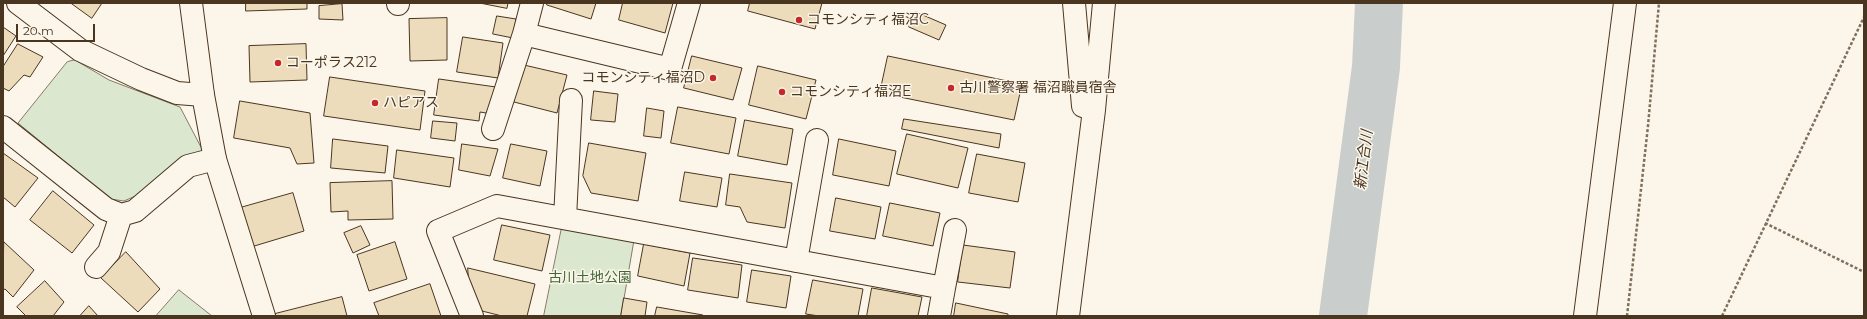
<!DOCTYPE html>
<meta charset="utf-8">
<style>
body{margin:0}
#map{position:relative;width:1867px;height:319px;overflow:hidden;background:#fbf6e9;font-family:Montserrat,sans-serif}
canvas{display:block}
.frame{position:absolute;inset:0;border:4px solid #4a3520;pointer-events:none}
.scale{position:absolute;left:16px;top:24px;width:79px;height:18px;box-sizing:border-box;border:2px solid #4a3520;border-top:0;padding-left:5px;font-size:12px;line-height:14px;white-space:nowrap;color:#4a3520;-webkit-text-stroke:3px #fbf6e9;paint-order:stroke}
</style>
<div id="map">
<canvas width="1867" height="319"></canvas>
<div class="frame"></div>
<div class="scale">20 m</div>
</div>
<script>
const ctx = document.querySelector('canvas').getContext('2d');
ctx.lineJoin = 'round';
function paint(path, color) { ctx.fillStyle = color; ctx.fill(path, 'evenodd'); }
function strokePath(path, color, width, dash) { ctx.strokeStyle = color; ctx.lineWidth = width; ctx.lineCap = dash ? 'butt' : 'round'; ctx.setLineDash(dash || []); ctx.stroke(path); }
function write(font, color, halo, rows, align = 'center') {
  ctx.font = font + ' Montserrat,"Noto Sans JP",sans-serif'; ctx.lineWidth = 3; ctx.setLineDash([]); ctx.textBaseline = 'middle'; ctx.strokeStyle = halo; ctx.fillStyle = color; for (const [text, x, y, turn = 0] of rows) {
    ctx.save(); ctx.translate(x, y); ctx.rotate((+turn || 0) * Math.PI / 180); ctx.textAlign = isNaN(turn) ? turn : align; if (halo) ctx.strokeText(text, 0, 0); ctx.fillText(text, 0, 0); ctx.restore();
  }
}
const green = new Path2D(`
 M75 60 109 80 180 107 203 151 154 188 124 201 110 199 18 123 67 62Z
 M562 227 634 240 621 316H544Z
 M179 290 212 316H156Z`);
paint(green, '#dce7d0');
strokePath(green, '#887966', 1);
strokePath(new Path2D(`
 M1343 316 1376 67 1379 3`), '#c9cecd', 48);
const building = new Path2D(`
 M71 3H102L92 18Z
 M246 3H307V9L246 11Z
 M480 3H508L507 8Z
 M547 3H596L591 19 547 5Z
 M623 3H673L665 33 619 20Z
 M750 3H822L815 29 748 11Z
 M342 4 343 20 319 19V6Z
 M916 12 946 25 939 40 909 27Z
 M497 16 516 19 513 38 493 34Z
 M447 18V60L410 61 409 19Z
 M3 27 16 36 3 56Z
 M463 37 503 43 498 78 457 72Z
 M18 44 43 57 30 77 24 75 9 91 3 88V67Z
 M306 44 307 80 250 82 249 46Z
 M692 56 742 68 733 100 684 88Z
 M888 56 1022 84 1014 120 880 93Z
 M524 65 567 75 557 113 514 102Z
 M758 66 816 80 806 119 749 105Z
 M330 77 425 91 420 130 324 116Z
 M439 79 496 87 492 114 480 112 479 121 434 115Z
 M594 91 618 94 615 122 591 120Z
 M240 101 310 113 314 163 297 164 290 148 234 138Z
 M678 107 736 118 729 154 671 143Z
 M647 108 664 111 661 138 644 136Z
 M904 119 1001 134 999 148 902 129Z
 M745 120 793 129 787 165 738 156Z
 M433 121 457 123 455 141 431 138Z
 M907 134 968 148 958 188 897 174Z
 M333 139 388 146 385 173 331 168Z
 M839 139 896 151 889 186 833 175Z
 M589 143 646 153 638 201 591 193 583 176Z
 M462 144 498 149 490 176 459 170Z
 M511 144 547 151 540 186 503 178Z
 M397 150 454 158 450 187 394 178Z
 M3 153 38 178 15 207 3 197Z
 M977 154 1025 163 1018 202 969 193Z
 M685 172 722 178 717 207 680 201Z
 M730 174 792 183 785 228 747 222 740 207 726 205Z
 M392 181 393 219 348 220V211L331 212 330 183Z
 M53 191 94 225 72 253 30 220Z
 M293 193 304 231 251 247 240 208Z
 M836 198 881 207 875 239 830 231Z
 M890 203 940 213 933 246 883 236Z
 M502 225 550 235 542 271 494 260Z
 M361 226 370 245 353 253 344 233Z
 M4 242 34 270 13 297 5 289 3 290Z
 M395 242 407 279 369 291 357 255Z
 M644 244 690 253 684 286 638 276Z
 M963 245 1015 252 1010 288 958 282Z
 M126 252 160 289 138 312 101 278Z
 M693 258 742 265 738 298 688 290Z
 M468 268 535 284 527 316H502L482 311 470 294Z
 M752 270 791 276 786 308 747 302Z
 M813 280 863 289 858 316H819L806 314Z
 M45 281 64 302 53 316H26L17 307Z
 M430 284 441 316H379L374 303Z
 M872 288 922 297 918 316H867Z
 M342 297 347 316H275V314Z
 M624 298 647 302 645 316H621Z
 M956 303 1008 314V316H954Z
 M89 306 98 316H80Z
 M657 307 703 315 702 316H655Z`);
paint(building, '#ecdcbc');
strokePath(building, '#4a3520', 1);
const minor = new Path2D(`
 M18 3 80 50 141 79 177 93 203 95
 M398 3V4
 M532 3 524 34 670 69 689 3
 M1074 3 1083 106 1091 109
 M3 127 106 209 121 215 135 211 188 166 215 159
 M493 129 524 34
 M565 218 571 100
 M796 261 817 140
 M96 267 109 252 121 215
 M944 288 955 230
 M472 316 438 231 497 206 944 288 939 316
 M1068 316 1094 110 1104 3
 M1585 316 1625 3`);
const tertiary = new Path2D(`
 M191 3 203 95 215 159 264 316`);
strokePath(minor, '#4a3520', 24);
strokePath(tertiary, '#4a3520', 24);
strokePath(new Path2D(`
 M1765 223 1864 272
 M1627 316 1648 126 1659 3
 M1722 316 1864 17`), '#7f6f5c', 2.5, [3, 2]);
strokePath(minor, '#fbf6e9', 22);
strokePath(tertiary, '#fbf6e9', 22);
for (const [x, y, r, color] of [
 [799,20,4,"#c62828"],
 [278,63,4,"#c62828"],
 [713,78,4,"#c62828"],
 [951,88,4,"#c62828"],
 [782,92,4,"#c62828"],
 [375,103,4,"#c62828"]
]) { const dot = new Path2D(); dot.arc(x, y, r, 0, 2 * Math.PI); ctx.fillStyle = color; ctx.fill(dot); strokePath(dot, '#fbf6e9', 1.5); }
write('14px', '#4a3520', '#fbf6e9', [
 ["コモンシティ福沼C",807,20],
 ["コーポラス212",286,63],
 ["コモンシティ福沼D",705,78,"right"],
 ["古川警察署 福沼職員宿舎",959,88],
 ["コモンシティ福沼E",790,92],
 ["ハピアス",383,103]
], 'left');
write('14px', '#436837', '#fbf6e9', [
 ["古川土地公園",590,278]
]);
write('italic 15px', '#4a3520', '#fbf6e9', [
 ["新江合川",1364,160,-83]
]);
</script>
